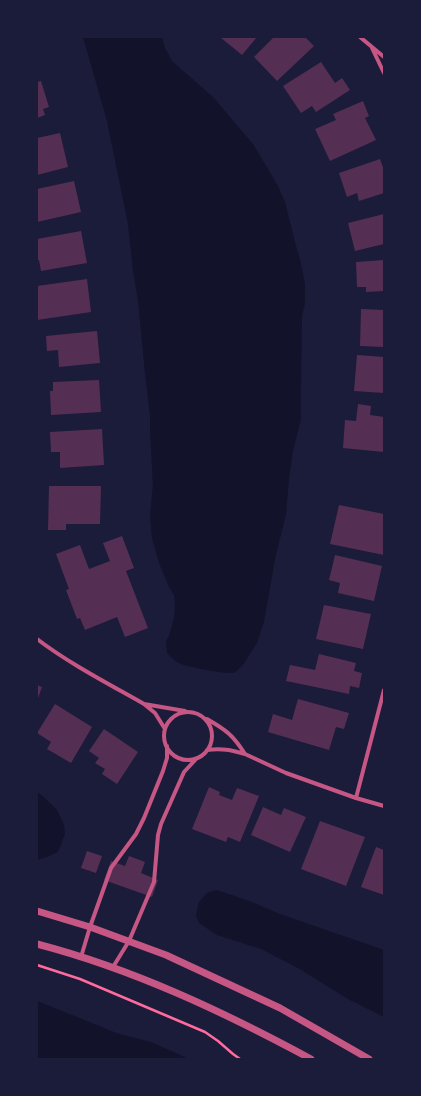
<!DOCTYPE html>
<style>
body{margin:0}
#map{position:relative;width:421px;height:1096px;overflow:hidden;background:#1b1b3a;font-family:"Space Grotesk",sans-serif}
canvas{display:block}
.frame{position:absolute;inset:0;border:38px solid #1b1b3a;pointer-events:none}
</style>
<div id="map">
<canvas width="421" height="1096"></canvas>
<div class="frame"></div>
</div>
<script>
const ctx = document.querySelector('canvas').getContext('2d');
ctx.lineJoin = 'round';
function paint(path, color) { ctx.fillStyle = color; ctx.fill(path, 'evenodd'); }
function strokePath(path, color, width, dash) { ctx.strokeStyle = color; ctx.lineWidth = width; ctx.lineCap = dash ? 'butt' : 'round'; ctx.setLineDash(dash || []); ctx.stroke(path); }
paint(new Path2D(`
 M83 37H162L165 48 172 61 214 98 229 116 253 144 278 186 285 202 295 242 301 263 305 284V303L302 316 301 387V419L293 451 289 479 286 514 275 559 264 622 257 643 243 665 234 673C221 673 188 668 177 662 174 660 170 656 167 653L166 641 169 636 174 618 175 606 174 595 169 587 159 563 152 538 150 515 153 485 150 432V415L145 373 138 301 133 271 128 224 107 121Z
 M37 792 44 797 57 810 64 825 65 834 58 852 47 857 37 860Z
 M217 890 252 902 280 914 384 950V1017L348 999 298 968 261 949 217 935 199 923 196 915 199 902 207 893Z
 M37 1001 119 1034 151 1042 189 1059H37Z`), '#12122b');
paint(new Path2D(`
 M220 37H257L242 55Z
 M274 37H305L314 46 277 81 254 57Z
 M321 62 335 83 342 78 350 90 316 112 312 106 301 113 283 86Z
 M41 81 49 107 43 109 45 115 37 118V82Z
 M363 101 369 116 365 118 376 140 330 161 315 129 336 120 333 114Z
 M60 133 68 167 37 175V138Z
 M380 159 384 170V193L359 201 357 193 347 197 339 173Z
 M74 181 81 212 37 222V189Z
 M384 214V244L355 251 348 223Z
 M81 231 87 263 41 271 39 260H37V239Z
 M384 260V291L366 292V287H357L356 262Z
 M87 279 91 312 37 320V286Z
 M361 309 384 310V347L360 346Z
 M97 331 100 363 59 367 58 350 47 351 46 336Z
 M357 355 384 357V393L354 391Z
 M99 380 101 412 51 415 50 391H53V382Z
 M358 404 371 406 370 415 384 417V452L343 448 345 420 356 421Z
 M102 429 104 465 60 468V452H51L50 432Z
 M49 486H101L100 524H66V530H48Z
 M339 505 384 514V555L330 544Z
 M122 536 134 568 126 571 148 628 125 637 117 617 85 630 80 618 77 619 66 590 69 589 56 554 80 545 89 569 110 561 103 543Z
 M335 555 382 566 374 601 338 593 340 583 329 580Z
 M324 605 371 614 363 649 316 639Z
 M319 654 356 663 354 671 362 673 359 688 350 686 349 694 286 681 290 665 315 670Z
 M37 685 42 687 37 701Z
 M298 699 349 713 344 729 336 727 329 750 268 732 273 714 292 720Z
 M55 704 92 727 71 763 47 749 51 742 37 733Z
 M104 729 138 752 117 784 102 774 105 769 95 763 99 758 89 751Z
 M209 787 220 792 219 795 232 800 237 788 259 796 240 842 228 837 226 842 192 829Z
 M263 807 281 815 284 808 306 817 290 852 251 835Z
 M320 821 365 837 346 886 301 869Z
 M376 847 384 850V895L361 887Z
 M87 851 102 856 96 873 81 868Z
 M129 856 145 862 141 873 158 880 152 897 104 880 111 861 125 866Z`), '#542f53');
strokePath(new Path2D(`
 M37 965 80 979 205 1032 218 1041 233 1054 240 1059`), '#ff6b9d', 2.5);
strokePath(new Path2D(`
 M360 37 384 57
 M372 48 384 73
 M37 639C70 664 107 683 144 704
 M164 736a24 24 0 1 1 48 0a24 24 0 1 1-48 0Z
 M165 729 155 713 144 704 185 711
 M207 750C222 748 231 750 245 754 233 735 226 730 207 719
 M245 754 286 773 356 798 384 806
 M356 798 384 690
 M81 957 90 927 111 868 136 834 144 818 163 771 167 758V746
 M113 967 129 941 154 882 158 835 161 824 184 772 197 758`), '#c65784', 4);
strokePath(new Path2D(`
 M37 911 90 927 166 955 280 1008 369 1059
 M37 944C133 969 224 1012 311 1059`), '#c65784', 7);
</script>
